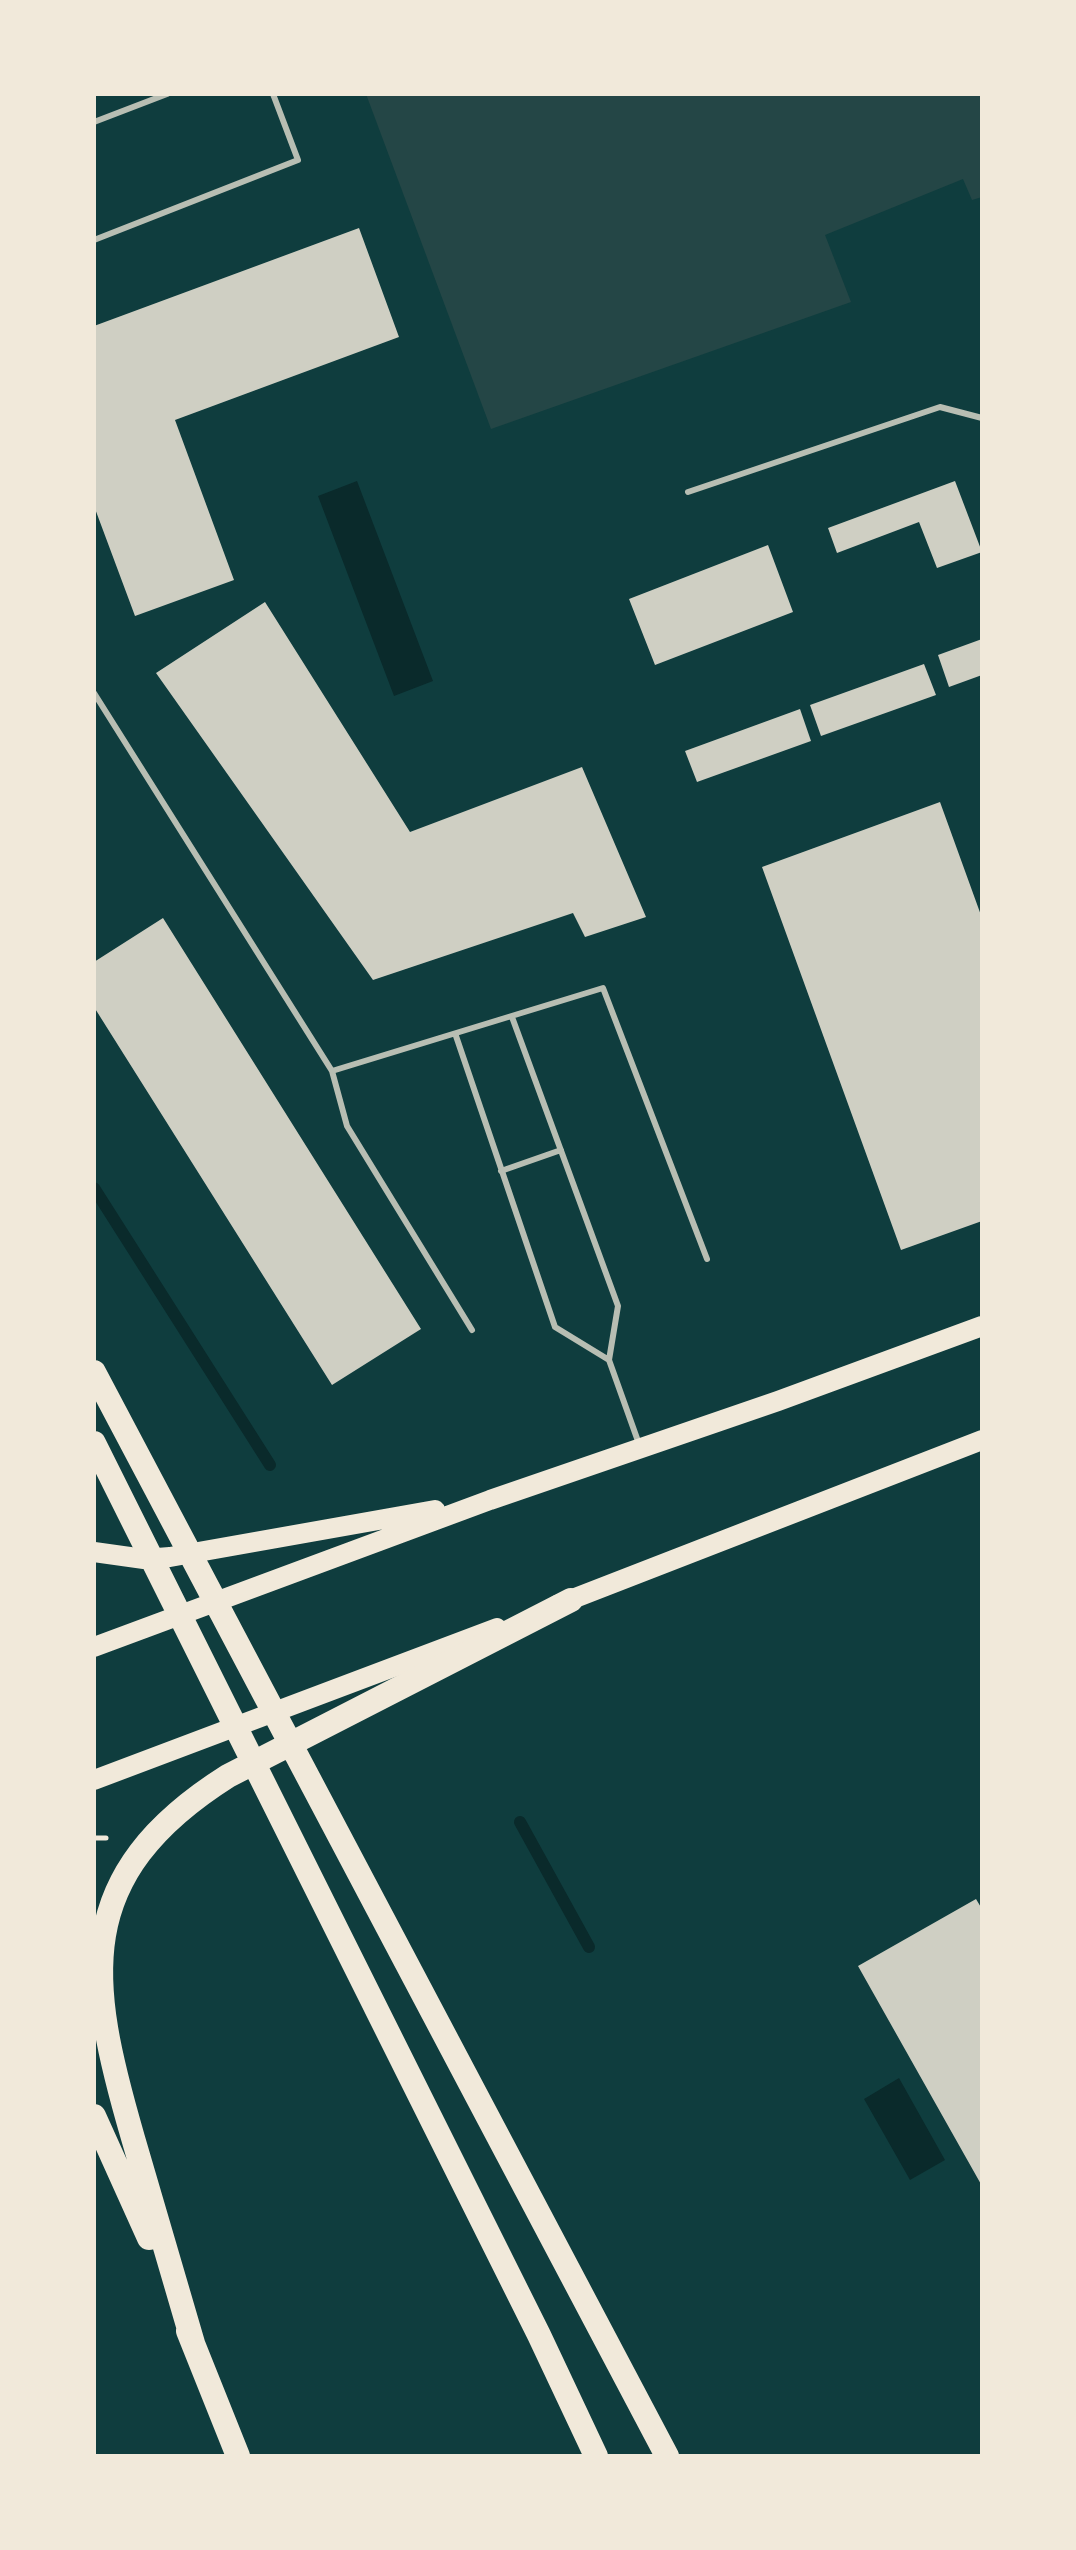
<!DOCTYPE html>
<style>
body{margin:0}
#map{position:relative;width:1076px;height:2550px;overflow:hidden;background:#0f3d3e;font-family:Inter,sans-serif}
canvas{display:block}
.frame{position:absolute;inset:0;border:96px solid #f1e9da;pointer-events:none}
</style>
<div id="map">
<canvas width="1076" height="2550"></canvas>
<div class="frame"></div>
</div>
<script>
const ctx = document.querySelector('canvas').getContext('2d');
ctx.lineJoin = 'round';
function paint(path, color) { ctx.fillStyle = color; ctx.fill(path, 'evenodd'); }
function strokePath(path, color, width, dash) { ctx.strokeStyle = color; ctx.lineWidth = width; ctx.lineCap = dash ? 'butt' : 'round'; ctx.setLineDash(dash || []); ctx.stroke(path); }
paint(new Path2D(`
 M366 94H982V197L972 200 963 179 825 235 851 302 491 429Z`), '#244646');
paint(new Path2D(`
 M357 481 433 681 394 696 318 496Z
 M899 2078 945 2160 910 2180 864 2099Z`), '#0a2a2b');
strokePath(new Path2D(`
 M94 1188 270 1465
 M520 1822 589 1947`), '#0a2a2b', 12);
paint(new Path2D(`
 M359 228 399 337 175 420 234 580 135 616 94 506V326Z
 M955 481 982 552 937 568 919 522 837 553 828 528Z
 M768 545 793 612 655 665 629 599Z
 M265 602 410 832 582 767 646 917 585 937 573 913 373 980 156 673Z
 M982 639V675L949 687 938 655Z
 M924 664 936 695 821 736 810 705Z
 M800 709 811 741 697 782 685 751Z
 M940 802 982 918V1221L901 1250 762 867Z
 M163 918 421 1329 332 1385 94 1007V962Z
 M976 1899 982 1909V2186L858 1966Z`), '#cfcfc3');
strokePath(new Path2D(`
 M94 1838H106`), '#f1e9da', 5);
strokePath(new Path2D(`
 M94 122 167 94
 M94 240 298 160 273 94
 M688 492 940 407 982 418
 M94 693 332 1071 603 988 707 1259
 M512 1017 618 1306 609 1360 639 1444
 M456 1036 555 1327 609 1360
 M332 1071 347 1126 472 1330
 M501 1171 561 1150`), '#b8beb3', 6);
strokePath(new Path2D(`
 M94 1552 144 1559 170 1557 435 1510
 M557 1605 982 1440
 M94 1647 490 1500 778 1401 982 1326
 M94 1780 497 1628`), '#f1e9da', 20);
strokePath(new Path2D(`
 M94 1372 667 2456
 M94 1443 539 2335 596 2456
 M94 2116 149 2238
 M188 2331 238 2456
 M193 2343C173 2275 153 2206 133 2138 87 1980 70 1876 228 1776L571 1600`), '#f1e9da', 24);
</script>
